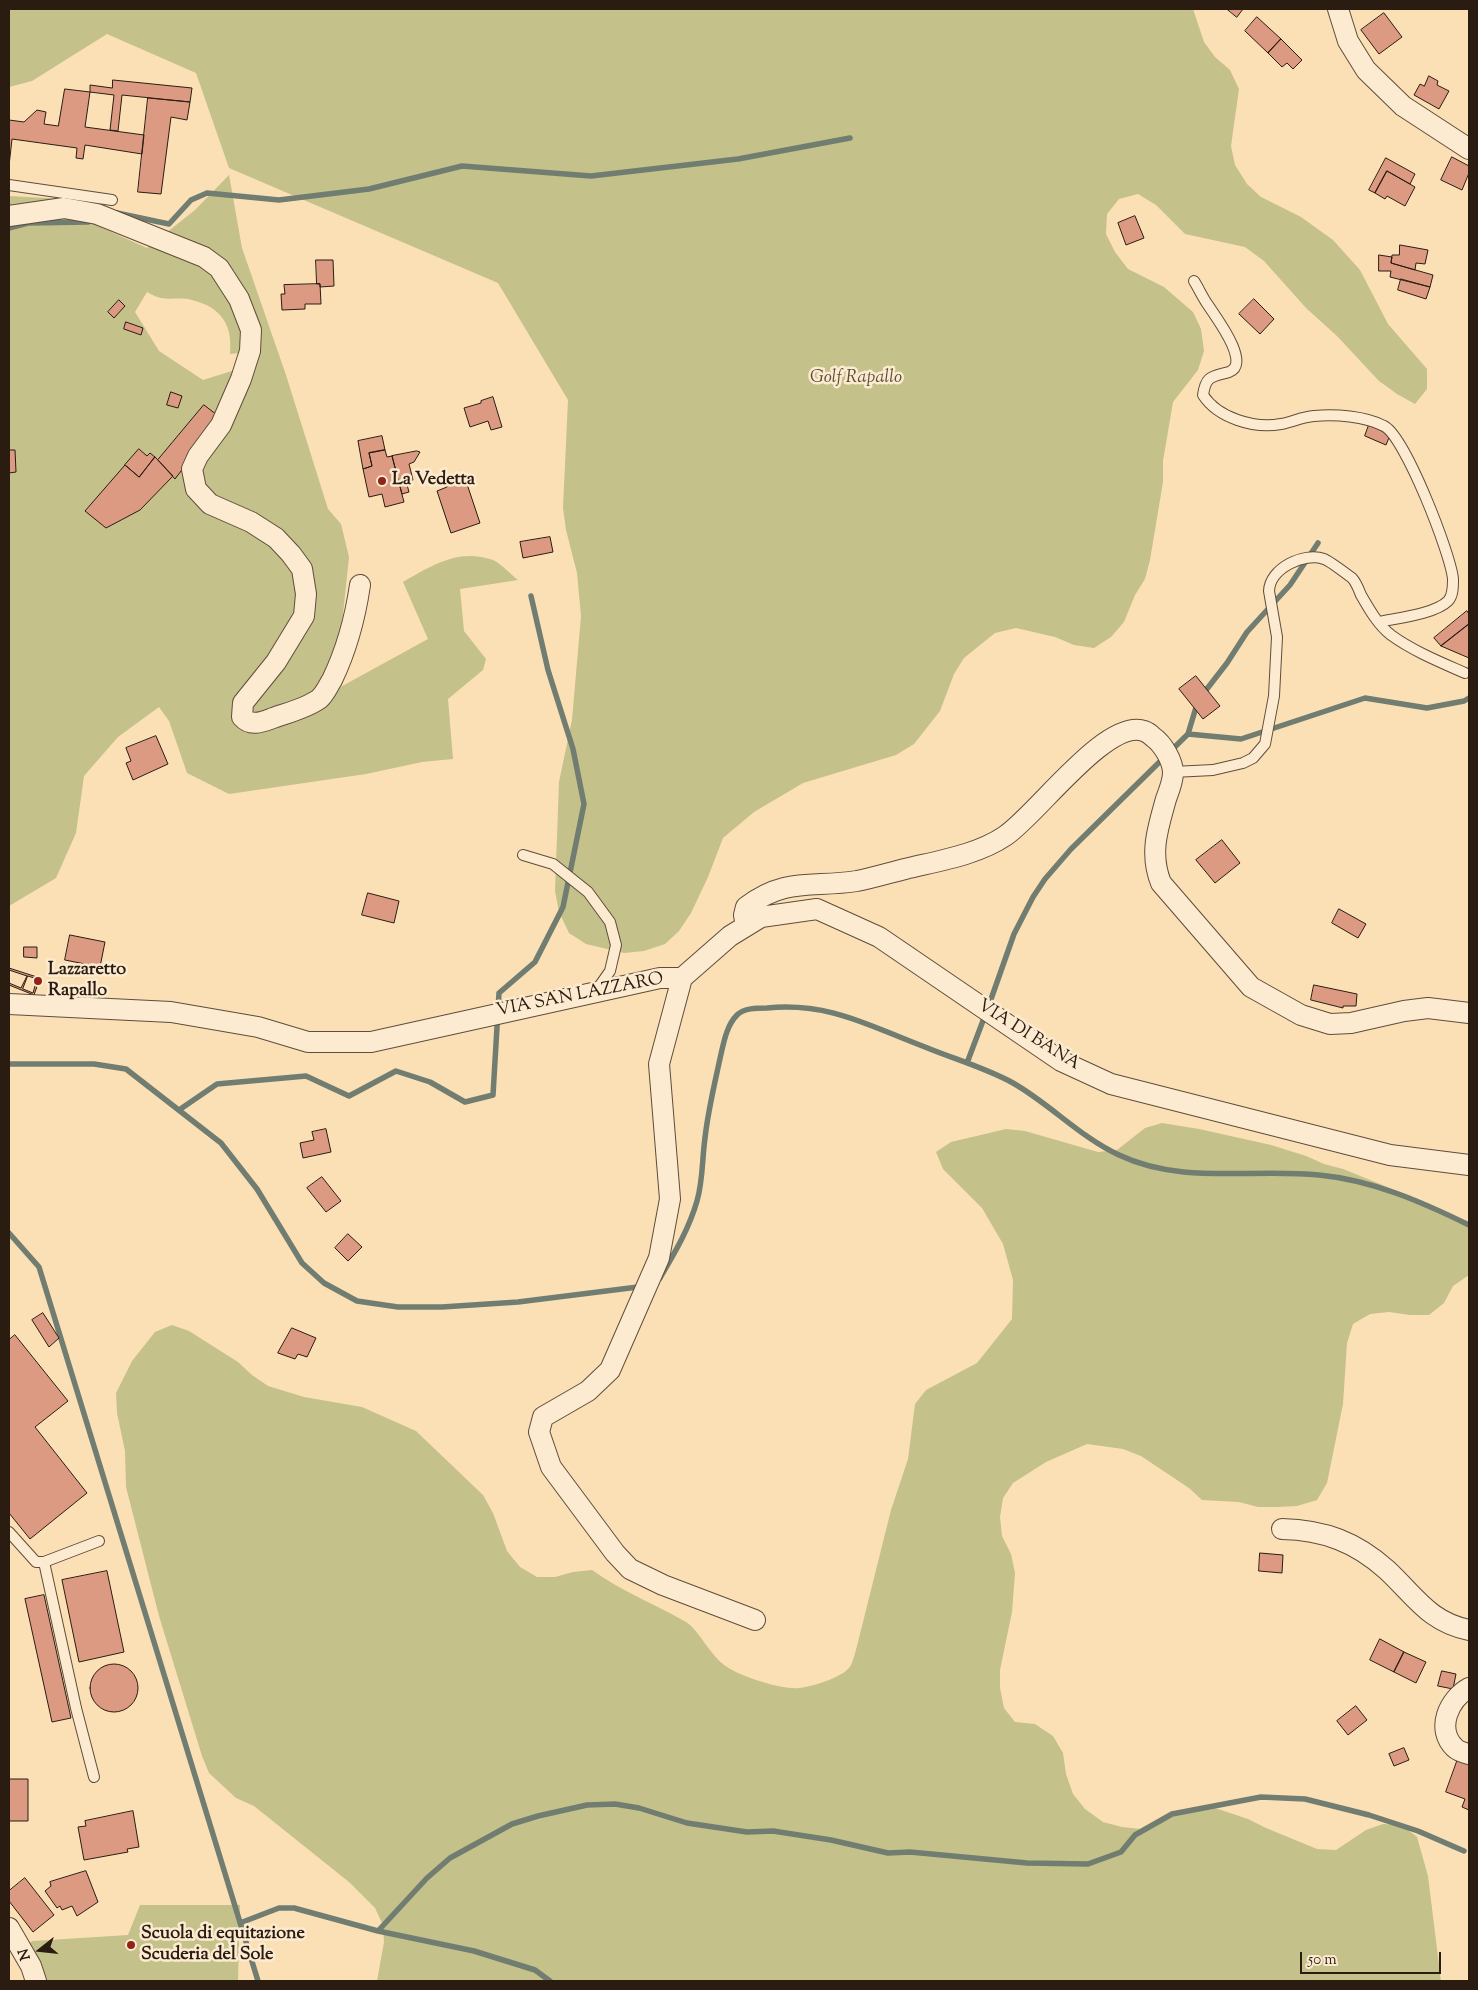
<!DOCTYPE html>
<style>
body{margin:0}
#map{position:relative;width:1478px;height:1990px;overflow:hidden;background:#fbe0b6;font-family:"Sorts Mill Goudy",serif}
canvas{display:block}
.frame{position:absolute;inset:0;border:10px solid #2b1c12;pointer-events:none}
.north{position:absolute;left:15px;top:1925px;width:50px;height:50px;-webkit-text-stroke:4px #fcebd0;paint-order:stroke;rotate:254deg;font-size:14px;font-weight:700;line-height:20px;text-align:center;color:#2b1c12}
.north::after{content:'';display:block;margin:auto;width:18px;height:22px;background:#2b1c12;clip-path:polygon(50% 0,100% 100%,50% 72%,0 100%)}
.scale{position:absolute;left:1300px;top:1952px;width:141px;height:22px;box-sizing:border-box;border:2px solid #2b1c12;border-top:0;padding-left:6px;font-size:15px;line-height:18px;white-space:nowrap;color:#2b1c12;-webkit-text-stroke:4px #fcebd0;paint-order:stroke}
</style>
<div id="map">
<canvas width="1478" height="1990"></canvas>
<div class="frame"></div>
<div class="north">N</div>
<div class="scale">50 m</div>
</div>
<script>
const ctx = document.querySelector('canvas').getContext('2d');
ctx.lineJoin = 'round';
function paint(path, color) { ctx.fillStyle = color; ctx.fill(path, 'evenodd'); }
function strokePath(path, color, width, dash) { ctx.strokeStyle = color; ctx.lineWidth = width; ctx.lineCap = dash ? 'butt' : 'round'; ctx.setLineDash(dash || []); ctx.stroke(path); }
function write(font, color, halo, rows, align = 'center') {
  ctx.font = font + ' "Sorts Mill Goudy",serif'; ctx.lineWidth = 5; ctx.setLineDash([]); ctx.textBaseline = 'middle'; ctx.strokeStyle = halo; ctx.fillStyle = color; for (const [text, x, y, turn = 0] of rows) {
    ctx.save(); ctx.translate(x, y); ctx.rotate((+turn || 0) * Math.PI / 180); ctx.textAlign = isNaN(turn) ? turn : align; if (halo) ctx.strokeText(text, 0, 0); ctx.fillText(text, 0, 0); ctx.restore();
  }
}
paint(new Path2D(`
 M9 9H1193L1204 42 1215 57 1230 70 1239 89 1231 146 1235 165 1247 184 1261 197 1301 217 1333 240 1360 270 1388 324 1427 369V389L1415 404 1397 394 1379 381 1337 336 1306 308 1264 261 1245 247 1185 234 1156 205 1138 194 1119 199 1107 214 1106 234 1115 252 1128 269 1164 287 1193 312 1201 329 1204 351 1198 370 1173 402 1163 461V482L1150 560 1145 579 1135 595 1124 622 1111 637 1094 648 1074 645 1055 637 1016 628 995 633 964 658 954 674 940 711 914 744 896 755 803 783 754 812 723 838 708 877 691 913 679 931 665 944 644 951 624 953 586 944 569 933 559 912 555 891 559 782 572 720 581 616 577 573 566 530 563 508 568 400 498 283 229 168 196 73 107 34 32 81 9 87Z
 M229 175 242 248 286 375 328 509 341 524 349 557 335 690 428 639 403 582C431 566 457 549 490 559 499 561 510 574 518 580L460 589 464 631 486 659 483 670 448 699 453 759 422 762 366 774 229 794 187 773 169 721 159 707 118 737 84 776 76 833 56 878 9 906V196L83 200 98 226 147 248 195 210ZM147 292C151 294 156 297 161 298 171 300 182 297 192 300 221 307 233 325 230 354L239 353 238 369 203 380 159 351 135 312Z
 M1162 1123 1199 1129 1271 1145 1306 1156 1324 1164 1343 1169 1427 1203 1444 1214 1469 1222V1275L1453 1286 1444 1303 1429 1315H1410L1389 1312 1370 1314 1353 1324 1347 1343 1343 1404 1327 1483 1317 1500 1297 1506 1278 1507H1258L1239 1502 1202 1500 1189 1488 1141 1456 1123 1449 1087 1444 1046 1462 1013 1483 1003 1498 1000 1517 1002 1536 1011 1554 1015 1573 1012 1612 1000 1670V1688L1004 1708 1015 1722 1035 1724 1053 1736 1063 1753 1066 1774 1073 1794 1085 1809 1103 1822 1122 1827 1141 1829 1159 1823 1194 1807H1212L1248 1819 1266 1828 1317 1849 1336 1850 1366 1830 1383 1824 1402 1825 1417 1837 1428 1876 1441 1981H377L384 1942 383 1925 375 1908 349 1882 254 1806 236 1798 209 1773 202 1756 159 1616 126 1487 125 1451 117 1413 116 1393 132 1361 155 1332 172 1325 189 1331 238 1362 252 1375 268 1386 304 1397 362 1407 416 1431 483 1495 493 1513 507 1551 520 1567 537 1577H555L573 1572 592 1570C621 1591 655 1604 686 1622 699 1630 710 1656 727 1667 742 1677 782 1690 800 1688 814 1686 840 1678 849 1668 853 1663 855 1653 857 1646L891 1510 908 1459 915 1404 926 1390 977 1363 1012 1319 1013 1280 1003 1244 982 1208 943 1169 936 1152 951 1142 1006 1129 1025 1131 1098 1152 1117 1150 1145 1128Z
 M140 1905H240L238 1981H27L15 1949 33 1941 128 1935Z`), '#c4c18a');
strokePath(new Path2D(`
 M117 213 169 224 191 200 207 193 279 200 369 189 462 166 591 176 738 159 850 138
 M9 228 28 223 88 222 92 220
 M1203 694 1227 663 1247 632 1290 585 1318 543
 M1188 734 1241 739 1365 698 1427 708 1464 701 1469 698
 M990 1002 1014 934 1033 897 1045 879 1071 849 1188 734 1197 704
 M967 1063 984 1018
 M9 1064H94L126 1069 221 1143 257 1189 302 1263 324 1283 357 1301 398 1307H442L518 1302 638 1287
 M179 1110 217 1084 306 1076 349 1096 396 1071 430 1082 465 1102 493 1095 499 993 535 962 563 907 584 804 573 749 548 670 531 596
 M9 1233 39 1267 258 1981
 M660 1278C674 1254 689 1229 697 1201 703 1181 702 1159 705 1138 708 1110 715 1082 721 1054 724 1041 727 1025 737 1015 744 1008 757 1008 767 1008 830 1002 869 1026 925 1047 954 1059 986 1068 1013 1083 1050 1104 1080 1137 1119 1155 1182 1185 1252 1168 1319 1175 1372 1180 1422 1202 1469 1225
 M240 1923 279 1908H294L378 1931 474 1951 535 1970 550 1981
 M378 1931 427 1878 450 1858 512 1824 538 1816 587 1805 615 1804 639 1808 687 1823 747 1832 773 1831 831 1840 888 1853 910 1852 1027 1863 1088 1864 1121 1852 1135 1835 1172 1814 1261 1797 1305 1799 1369 1815 1418 1831 1464 1851`), '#717d70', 5.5);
const building = new Path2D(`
 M1227 9H1243L1237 17Z
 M1384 13 1402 37 1379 54 1361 30Z
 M1257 17 1281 39 1268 53 1245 31Z
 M1281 39 1302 60 1293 69 1287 63 1282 67 1268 53Z
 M1429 76 1438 81 1437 85 1449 91 1439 109 1414 95 1420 84 1424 86Z
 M113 80 192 88 190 102 122 95 118 131 110 130 114 95 90 92V85L112 88Z
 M65 89 90 92 85 127 144 135 142 154 85 145 83 159 76 158 77 148 12 139 9 166V120L24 122 37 110 46 112 44 124 58 126Z
 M148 98 190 102 187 120 171 117 161 194 138 192Z
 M1452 157 1469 166V173L1462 190 1441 180Z
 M1386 158 1415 174 1410 184 1387 171 1375 193 1369 190Z
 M1387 171 1415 187 1405 206 1387 196 1385 199 1375 193Z
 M1135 216 1144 238 1126 245 1118 223Z
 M1400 245 1428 250 1425 264 1416 263 1415 270 1391 263 1392 255H1399Z
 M1379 255 1392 257 1391 263 1433 275 1430 287 1390 277 1391 271H1379Z
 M316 260H333L334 286 320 287V284H317Z
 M1401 279 1430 287 1426 299 1398 290Z
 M320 284 321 304H305V309L282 310 281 294H285L284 285Z
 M1254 299 1274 319 1260 334 1239 314Z
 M119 300 125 306 114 318 108 312Z
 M126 322 143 328 141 335 124 329Z
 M171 392 182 396 178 408 167 405Z
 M493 397 502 427 491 430 488 421 470 427 464 408 481 403V401Z
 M204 405 221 418 175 479 158 460Z
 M1369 425 1390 435 1386 445 1365 436Z
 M382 436 385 450 369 453 372 466 363 469 358 441Z
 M139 449 147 456 150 453 155 457 139 477 125 465Z
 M9 450H15L16 472 9 473Z
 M385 450 387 457 392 456 404 502 385 507 382 494 369 497 363 469 372 466 369 453Z
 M417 451 420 452 414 462 409 464 413 480 406 481 409 492 402 494 392 456Z
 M155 457 173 476 140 510 106 528 85 511 125 465 139 477Z
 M465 478 480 523 451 533 437 491 447 487 446 484Z
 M550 537 553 552 523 558 520 542Z
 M1467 611 1469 614V624L1441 646 1434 638Z
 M1469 624V658L1441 646Z
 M1196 676 1220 706 1203 719 1179 689Z
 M156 736 168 764 133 780 126 763 131 761 126 748Z
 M1222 840 1240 863 1215 883 1196 860Z
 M368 893 399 901 394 923 362 915Z
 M1339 909 1366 924 1358 938 1332 923Z
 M70 935 105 942 100 967 65 960Z
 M24 947H37V958L24 957Z
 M9 968 40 978 34 995 9 985V983L21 988 27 976 9 970ZM28 976 37 979 33 993 23 989Z
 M1314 985 1357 994 1356 1006H1343V1008L1311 1000Z
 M326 1129 331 1152 303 1158 300 1143 314 1140 312 1132Z
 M322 1177 341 1201 326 1212 307 1188Z
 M348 1234 362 1247 348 1261 335 1248Z
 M43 1313 59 1338 49 1347 32 1320Z
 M292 1328 316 1338 307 1357 298 1354 295 1359 278 1353Z
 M15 1335 68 1401 35 1427 87 1493 30 1539 9 1513V1340Z
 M1260 1553 1283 1555 1282 1573 1259 1571Z
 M107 1571 124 1652 79 1662 62 1580Z
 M44 1595 71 1718 52 1722 25 1599Z
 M1380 1639 1404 1652 1394 1672 1370 1660Z
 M1404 1652 1426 1662 1416 1683 1394 1672Z
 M90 1688a24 24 0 1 1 48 0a24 24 0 1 1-48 0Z
 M1442 1671 1456 1674 1453 1689 1438 1686Z
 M1356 1706 1367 1720 1348 1735 1337 1721Z
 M1404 1748 1409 1760 1394 1766 1389 1754Z
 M1459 1756 1469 1760V1810L1462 1807 1465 1799 1446 1792Z
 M9 1779H28V1821H9Z
 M133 1811 139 1847 127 1849 128 1852 84 1860 78 1827 86 1826 85 1821Z
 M86 1871 98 1902 77 1916 72 1906 62 1910 60 1906 57 1908 45 1891 51 1886 50 1882Z
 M25 1878 54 1915 33 1932 9 1901V1891Z`);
paint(building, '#dc9a83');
strokePath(building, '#2b1c12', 1);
const lane = new Path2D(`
 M9 185 112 200
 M1194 281C1199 289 1203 298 1208 305 1215 316 1252 364 1229 372 1212 377 1206 375 1203 395 1218 418 1254 429 1281 424 1292 422 1302 417 1314 416 1335 414 1365 416 1384 426 1405 436 1451 555 1453 579 1453 587 1453 596 1448 601 1435 614 1397 618 1379 622
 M1173 772 1213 770 1243 763 1253 758 1265 744 1274 696 1277 637 1269 591C1270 568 1304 552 1324 559 1328 560 1348 575 1352 578 1356 582 1359 590 1361 595 1369 609 1378 625 1391 635 1413 651 1440 662 1465 673
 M523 855 553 864 588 892 610 922 616 945 610 971 596 991
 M9 1532 36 1562H44L99 1541
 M44 1562 76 1708 94 1777`);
const street = new Path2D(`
 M1338 9 1348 41 1366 70 1403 106 1469 149
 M9 216 64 208 97 214 204 257 219 268 239 299 251 330 250 351 241 379 221 425 198 456 192 469 196 489 210 504 251 522 276 538 291 554 302 569 306 594 304 616 276 662 243 703 242 717C251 727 262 722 273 718 287 713 307 708 319 699 325 694 328 686 332 680 347 649 355 619 360 585
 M746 926 744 915 746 907C786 877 812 888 857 881 873 878 889 873 905 869 938 861 977 855 1005 836 1036 816 1106 718 1144 731 1147 732 1151 735 1153 737 1163 744 1173 761 1173 773 1173 781 1169 791 1166 799 1158 828 1149 853 1161 883L1251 987 1301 1015 1330 1024 1351 1023 1404 1011 1428 1008 1469 1013
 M682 978 730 936 761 917 817 909 879 937 1061 1061 1111 1084 1390 1155 1469 1165
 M682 978 659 1064 670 1199 659 1258 610 1370 588 1391 543 1417 539 1432 551 1467 615 1553 630 1569 663 1585 755 1620
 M9 1004 171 1012 258 1027 308 1042H371L660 978H682
 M1282 1529C1324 1530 1356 1542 1387 1570 1415 1596 1429 1622 1469 1630
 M1469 1688C1449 1699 1435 1729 1455 1748 1458 1751 1465 1753 1469 1754
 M9 1928 31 1966 36 1981`);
strokePath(lane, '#5f4d3b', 12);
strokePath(street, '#5f4d3b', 22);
strokePath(lane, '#fcebd0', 10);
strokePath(street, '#fcebd0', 20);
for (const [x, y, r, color] of [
 [382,481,5,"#8f2418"],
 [38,981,5,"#8f2418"],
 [131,1945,5,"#8f2418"]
]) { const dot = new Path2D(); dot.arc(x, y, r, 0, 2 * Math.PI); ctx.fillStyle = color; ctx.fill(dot); strokePath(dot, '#fcebd0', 2); }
write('italic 18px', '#594e36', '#fcebd0', [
 ["Golf Rapallo",856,379]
]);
write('bold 18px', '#2b1c12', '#fcebd0', [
 ["La Vedetta",392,481],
 ["Lazzaretto",48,971],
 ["Rapallo",48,992],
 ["Scuola di equitazione",141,1935],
 ["Scuderia del Sole",141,1956]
], 'left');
write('18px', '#2b1c12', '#fcebd0', [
 ["VIA SAN LAZZARO",580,996,-11],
 ["VIA DI BANA",1028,1036,32]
]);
</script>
